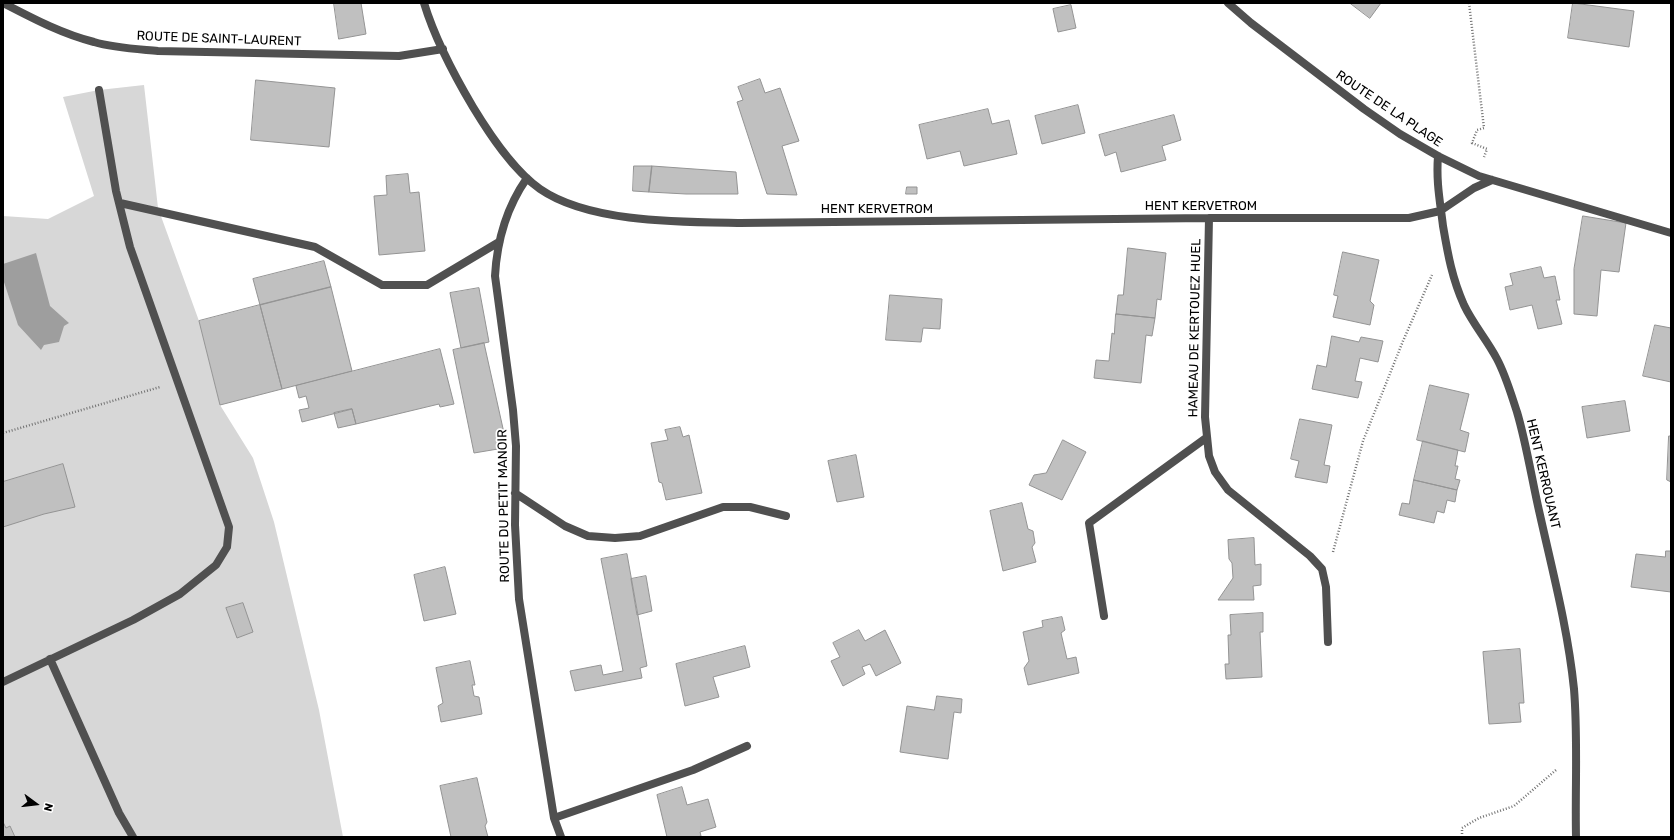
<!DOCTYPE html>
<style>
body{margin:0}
#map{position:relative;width:1674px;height:840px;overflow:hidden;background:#fff;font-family:Rubik,sans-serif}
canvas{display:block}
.frame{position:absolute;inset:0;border:4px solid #000;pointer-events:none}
.north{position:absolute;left:16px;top:784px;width:40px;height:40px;-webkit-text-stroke:3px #fff;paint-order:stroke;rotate:105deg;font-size:11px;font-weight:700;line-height:16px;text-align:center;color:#000}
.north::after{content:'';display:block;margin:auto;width:14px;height:18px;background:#000;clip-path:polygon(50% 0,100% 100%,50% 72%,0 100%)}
</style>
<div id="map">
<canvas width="1674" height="840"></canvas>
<div class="frame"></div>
<div class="north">N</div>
</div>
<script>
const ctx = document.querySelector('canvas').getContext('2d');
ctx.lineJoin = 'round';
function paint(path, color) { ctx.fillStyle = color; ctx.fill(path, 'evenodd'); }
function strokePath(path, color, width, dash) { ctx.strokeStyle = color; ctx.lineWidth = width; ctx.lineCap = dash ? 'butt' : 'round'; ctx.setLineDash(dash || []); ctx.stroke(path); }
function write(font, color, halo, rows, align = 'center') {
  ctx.font = font + ' Rubik,sans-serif'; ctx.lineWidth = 3.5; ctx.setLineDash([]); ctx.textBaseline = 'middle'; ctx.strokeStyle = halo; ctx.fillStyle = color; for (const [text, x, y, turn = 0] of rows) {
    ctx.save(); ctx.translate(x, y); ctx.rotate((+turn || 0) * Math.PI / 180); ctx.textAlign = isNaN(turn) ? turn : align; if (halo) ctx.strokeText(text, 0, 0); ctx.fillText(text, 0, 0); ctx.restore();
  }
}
paint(new Path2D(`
 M144 85 158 208 199 321 220 405 253 458 274 522 319 710 343 837H3V216L48 219 94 196 63 97 99 90Z`), '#d7d7d7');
paint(new Path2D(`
 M36 253 50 306 69 323 64 326 59 342 44 345 41 350 18 325 3 279V264Z`), '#9e9e9e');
const building = new Path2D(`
 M334 3H361L366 34 339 39Z
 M1350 3H1381L1370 18Z
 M1573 3 1634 11 1629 47 1568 38Z
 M1071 5 1076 28 1058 32 1053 9Z
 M760 79 765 93 780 88 799 141 782 146 797 195 767 194 737 102 743 100 738 87Z
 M256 80 335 88 329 147 251 140Z
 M1078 105 1085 133 1042 144 1035 116Z
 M988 109 992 124 1009 120 1017 154 964 166 960 151 927 159 919 125Z
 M1174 115 1181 140 1162 146 1166 160 1121 172 1116 152 1105 156 1099 135Z
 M634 166H652L649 192 633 191Z
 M652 166 736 172 738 194H686L649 192Z
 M408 174 410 193 419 192 425 251 379 255 374 196 387 195 386 176Z
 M907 187H917V194H906Z
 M1583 216 1626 223 1619 272 1601 270 1597 316 1574 314V269Z
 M1128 248 1166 253 1161 300 1157 299 1155 318 1116 314 1118 295H1123Z
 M1343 252 1379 260 1370 301 1374 305 1370 325 1333 317 1338 296 1334 295Z
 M324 261 331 287 260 305 253 279Z
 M1541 267 1544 278 1555 276 1560 300H1556L1562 324 1538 329 1532 305 1510 310 1505 287 1513 285 1510 274Z
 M331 287 352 371 282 389 260 305Z
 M479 288 489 342 461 348 450 293Z
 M890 295 942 299 940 329 923 328 921 342 886 340Z
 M260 305 282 389 220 405 199 321Z
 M1116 314 1155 318 1152 336 1146 335 1141 383 1094 378 1096 360 1109 361 1112 333 1114 334Z
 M1655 325 1671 328V382L1643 376Z
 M1332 336 1359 342 1361 337 1383 341 1378 362 1360 358 1355 381 1362 382 1358 398 1312 389 1317 365 1326 367Z
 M484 343 504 433 498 449 474 453 453 350Z
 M440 349 454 404 440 407 439 404 356 424 352 409 302 422 299 410 309 408 306 396 299 398 296 386Z
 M1430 385 1469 394 1460 430 1469 433 1465 452 1417 440Z
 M1625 401 1630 431 1587 438 1582 407Z
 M352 409 356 424 338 428 334 413Z
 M1300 419 1332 425 1324 465 1330 466 1327 483 1295 477 1299 461 1291 459Z
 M680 427 683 437 689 435 702 493 666 500 662 483 659 482 651 443 668 440 665 430Z
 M1669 436H1671V482L1667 480Z
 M1063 440 1086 452 1062 500 1029 485 1034 475 1046 473Z
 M1423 441 1458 450 1455 466H1458L1455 479 1460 480 1457 490 1414 480Z
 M856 455 864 497 837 502 828 461Z
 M63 464 75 507 44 514 3 527V482Z
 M1414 480 1457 490 1455 502 1447 500 1444 513 1437 511 1434 523 1399 515 1402 503 1409 504Z
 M1022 503 1028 529 1033 531 1035 543 1032 547 1036 562 1003 571 990 511Z
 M1254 538 1255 565 1261 564V585L1253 586 1254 600H1218L1233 578 1232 563 1229 559 1228 540Z
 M1666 551H1671V592L1631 587 1636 554 1665 557Z
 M627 554 647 666 640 668 642 678 575 691 570 671 601 665 603 675 623 671 601 559Z
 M445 567 456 614 424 621 414 575Z
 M646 576 652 611 637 615 631 579Z
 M243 603 253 632 237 638 226 608Z
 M1263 613V632H1260L1262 677 1226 679 1225 664H1229L1228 635H1231L1230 615Z
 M1062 617 1065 630 1061 633 1067 659 1076 657 1079 673 1028 685 1024 668 1029 661 1023 632 1043 627 1042 621Z
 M859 630 865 641 885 630 901 663 876 676 870 664 862 667 865 674 843 686 831 661 840 657 833 643Z
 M745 646 750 667 713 677 719 697 685 706 676 664Z
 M1520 649 1524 703H1519L1521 722 1489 724 1483 652Z
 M470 661 475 685H472L474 696 479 697 482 714 441 722 438 706 443 703 436 668Z
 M937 696 962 699 961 713 954 712 948 759 900 752 907 706 934 710Z
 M477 778 487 822 485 826 488 837H451L440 786Z
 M682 787 687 805 708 799 716 827 700 832 701 836 697 837H667L657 795Z
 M3 822 6 828 10 826 15 837H3Z`);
paint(building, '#c0c0c0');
strokePath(building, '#949494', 1);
strokePath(new Path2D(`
 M1469 3 1484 128 1477 130 1472 143 1487 149 1484 157
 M3 433 160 387
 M1333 552 1363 441 1403 341 1432 275
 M1462 837V828L1479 818 1514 806 1556 770`), '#727272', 2.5, [1, 2]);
strokePath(new Path2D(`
 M120 203 315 247 382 285H427L499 242
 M50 659 119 813 133 837
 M3 682 133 620 180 594 216 565 227 547 229 527 130 247 116 191 99 90`), '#505050', 8);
strokePath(new Path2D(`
 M3 3C32 18 62 34 94 42 114 48 137 49 158 51L399 56 443 49
 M424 3C435 39 454 75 473 107 490 135 513 170 540 189 589 223 681 222 740 223L1209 218H1409L1440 211 1474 188 1492 180
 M1228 3 1251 23 1364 109 1400 134 1438 156 1479 176 1671 233
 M1438 156C1436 182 1440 201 1443 226 1448 255 1452 278 1464 305 1473 324 1487 340 1497 359 1506 376 1511 394 1517 412 1527 446 1532 481 1540 515 1553 573 1568 630 1574 689 1578 738 1575 787 1576 837
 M527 178C506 208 497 240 495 276L513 410 516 446 515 525 519 599 554 818 561 837
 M1209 218 1205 417 1209 456 1215 472 1228 490 1310 556 1322 569 1326 587 1328 642
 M515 493 565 526 588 536 615 538 640 536 723 507H750L786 516
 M1104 616 1089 523 1206 438
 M554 818 693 770 747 746`), '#505050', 8);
write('13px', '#000', '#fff', [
 ["ROUTE DE SAINT-LAURENT",219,39,2],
 ["ROUTE DE LA PLAGE",1389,109,34],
 ["HENT KERVETROM",1201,206],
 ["HENT KERVETROM",877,209],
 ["HAMEAU DE KERTOUEZ HUEL",1195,328,-89],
 ["HENT KERROUANT",1543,474,77],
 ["ROUTE DU PETIT MANOIR",504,506,-91]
]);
</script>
